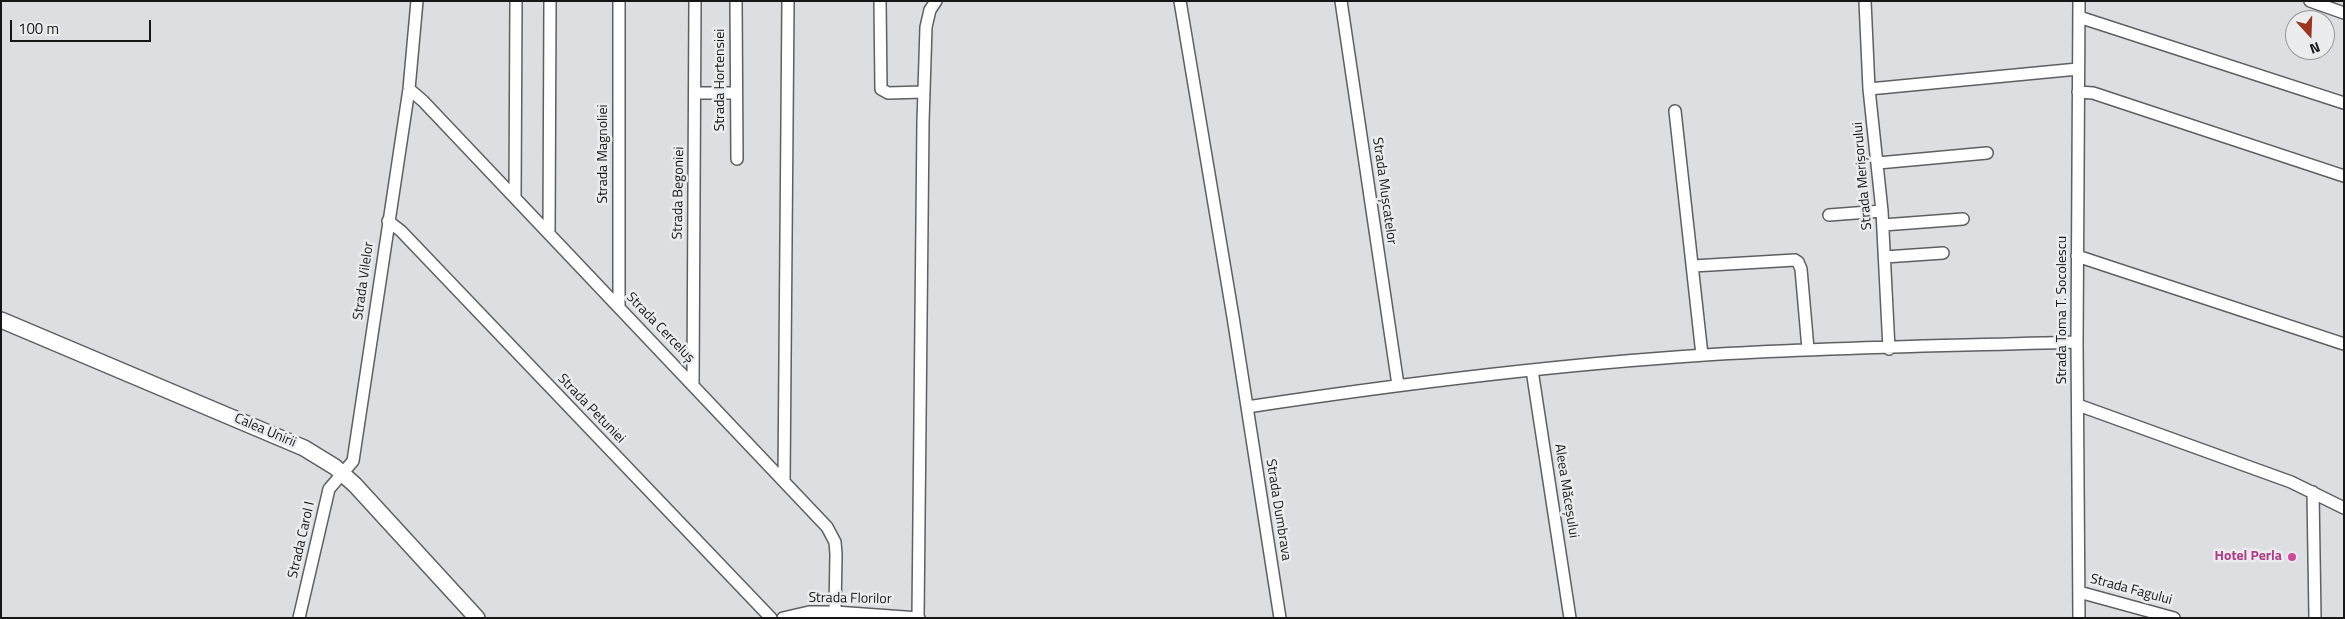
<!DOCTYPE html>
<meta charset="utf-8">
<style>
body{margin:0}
#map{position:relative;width:2345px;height:619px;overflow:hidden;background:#dddee1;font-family:"Titillium Web",sans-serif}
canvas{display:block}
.frame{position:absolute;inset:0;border:2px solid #161617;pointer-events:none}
.north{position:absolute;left:2285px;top:10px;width:50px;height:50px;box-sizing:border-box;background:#eaecee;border:1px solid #959698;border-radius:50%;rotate:160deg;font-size:14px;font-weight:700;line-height:20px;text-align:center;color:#161617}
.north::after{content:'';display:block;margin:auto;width:18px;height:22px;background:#9d341d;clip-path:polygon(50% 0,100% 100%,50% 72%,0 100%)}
.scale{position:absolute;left:10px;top:20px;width:141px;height:22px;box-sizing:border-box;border:2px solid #161617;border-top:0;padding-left:6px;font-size:15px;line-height:18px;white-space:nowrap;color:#161617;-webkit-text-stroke:4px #eaecee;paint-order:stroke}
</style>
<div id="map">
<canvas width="2345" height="619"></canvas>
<div class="frame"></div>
<div class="north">N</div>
<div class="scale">100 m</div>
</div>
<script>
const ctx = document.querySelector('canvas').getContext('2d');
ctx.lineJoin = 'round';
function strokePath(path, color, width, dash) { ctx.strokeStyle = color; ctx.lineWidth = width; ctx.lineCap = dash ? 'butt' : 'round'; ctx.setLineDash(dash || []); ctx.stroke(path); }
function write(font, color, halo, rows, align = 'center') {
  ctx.font = font + ' "Titillium Web",sans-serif'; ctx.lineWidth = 5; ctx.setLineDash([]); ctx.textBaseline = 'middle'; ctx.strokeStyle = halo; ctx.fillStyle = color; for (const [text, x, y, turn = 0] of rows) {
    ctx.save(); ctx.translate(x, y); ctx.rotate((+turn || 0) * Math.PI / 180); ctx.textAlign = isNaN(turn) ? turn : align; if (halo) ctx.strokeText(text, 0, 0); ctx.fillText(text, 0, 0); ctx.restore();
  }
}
const street = new Path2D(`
 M736 1 737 159
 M880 1 881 89 888 93 924 92
 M1180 1 1233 317 1280 618
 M1341 1 1398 385
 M1865 1 1869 89 1882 211 1889 349
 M2079 1 2077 342 2079 618
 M2310 1 2344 13
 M2079 17 2344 103
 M409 89 423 101 827 527 835 542 836 554 835 612
 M1869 89 2078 69
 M2078 92 2093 93 2344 176
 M696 93H736
 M1675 111 1702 355
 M1878 163 1987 153
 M515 198 516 1
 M1829 215 1882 211
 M388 221 401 231 771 618
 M1883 225 1963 219
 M549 233 550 1
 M2077 256 2344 344
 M1885 257 1943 253
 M1693 266 1795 260 1798 262 1801 269 1808 349
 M619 307V1
 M1532 370 1570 618
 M693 385 695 1
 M2078 405 2291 482 2344 508
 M1247 407C1399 384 1551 365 1705 355 1829 347 1953 346 2077 342
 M784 481 788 1
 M2313 492 2315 618
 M2079 592 2174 618
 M918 617 923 122 926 27 930 10 936 1
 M299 618 329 489 353 461 409 89 417 1
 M783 618 809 612H835L919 618`);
const secondary = new Path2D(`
 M1 320 304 448 335 467 355 485 477 618`);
strokePath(street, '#5d5f61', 14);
strokePath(secondary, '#5d5f61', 18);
strokePath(street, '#fff', 11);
strokePath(secondary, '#fff', 15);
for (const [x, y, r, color] of [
 [2292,557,5,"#d1479c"]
]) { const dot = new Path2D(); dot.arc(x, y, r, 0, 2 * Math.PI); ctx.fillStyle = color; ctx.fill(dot); strokePath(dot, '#eaecee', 2); }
write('14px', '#161617', '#eaecee', [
 ["Strada Hortensiei",721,80,-90],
 ["Strada Magnoliei",604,154,-90],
 ["Strada Merișorului",1863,176,-95],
 ["Strada Mușcatelor",1384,191,82],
 ["Strada Begoniei",679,193,-89],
 ["Strada Vilelor",364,281,-82],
 ["Strada Toma T. Socolescu",2063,310,-90],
 ["Strada Cerceluș",660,328,46],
 ["Strada Petuniei",591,409,46],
 ["Calea Unirii",265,431,23],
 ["Aleea Măceșului",1566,491,81],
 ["Strada Dumbrava",1278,510,81],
 ["Strada Carol I",302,540,-77],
 ["Strada Fagului",2131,590,15],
 ["Strada Florilor",850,599,1]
]);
write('bold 14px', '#b23c85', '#eaecee', [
 ["Hotel Perla",2282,557]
], 'right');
</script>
